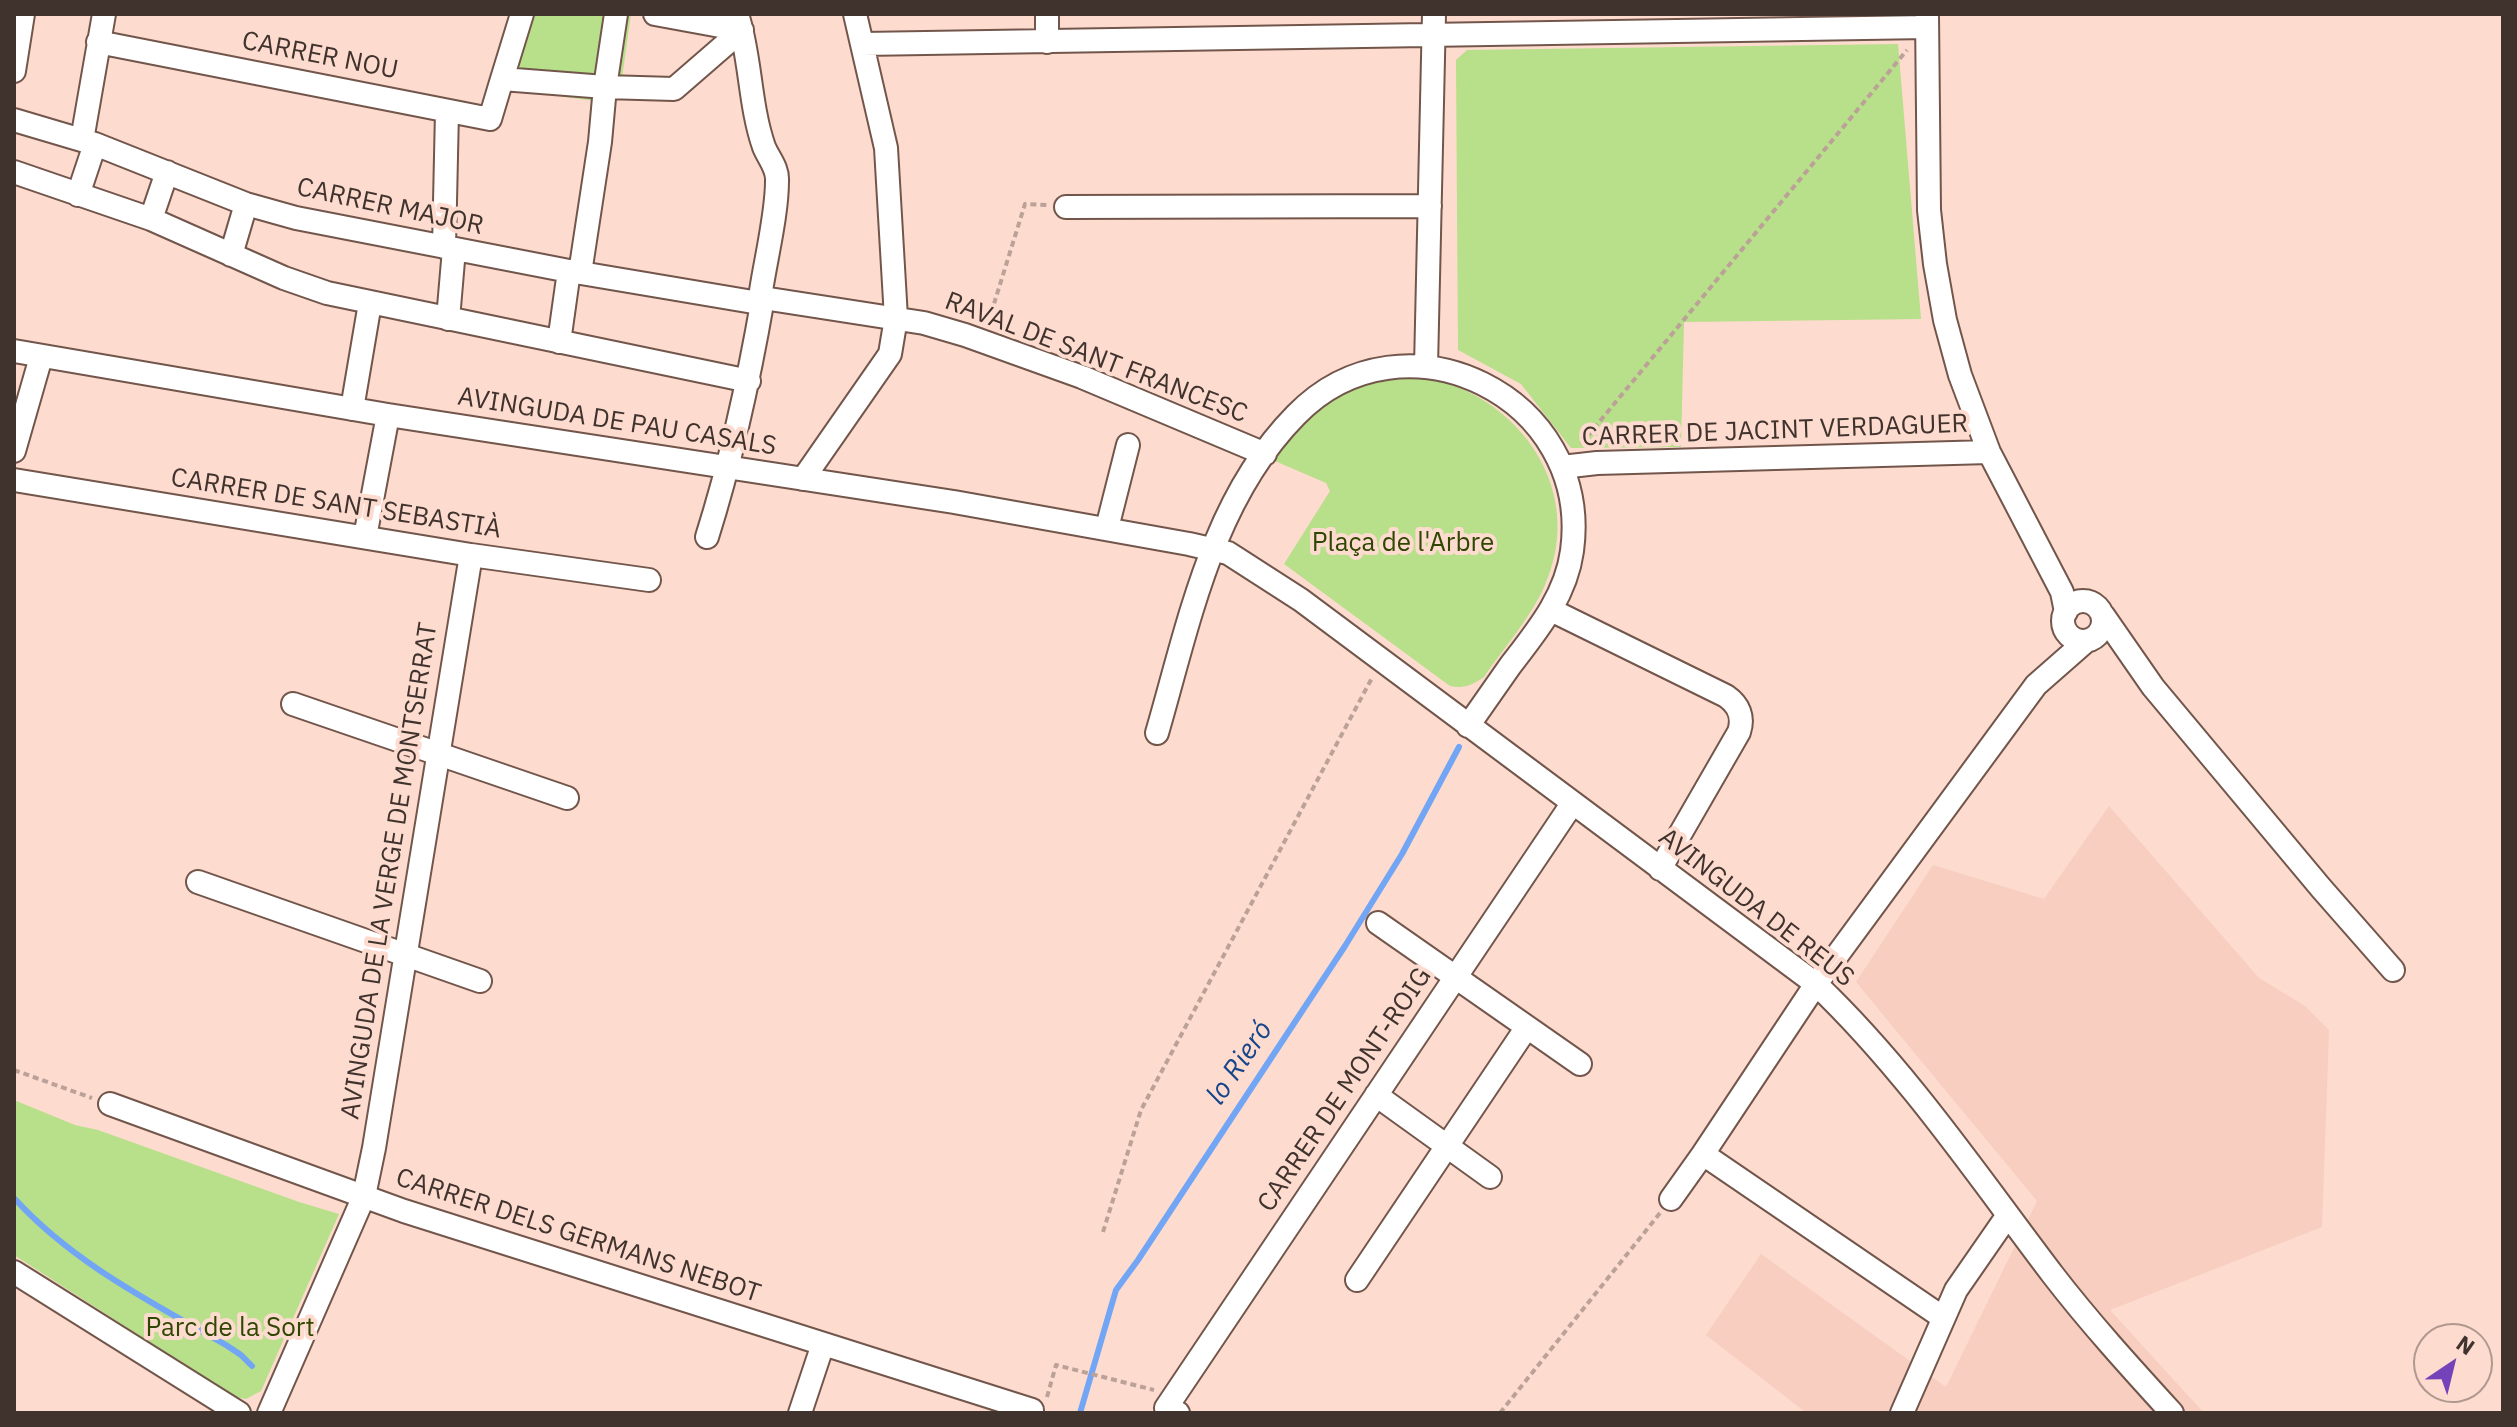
<!DOCTYPE html>
<meta charset="utf-8">
<style>
body{margin:0}
#map{position:relative;width:2517px;height:1427px;overflow:hidden;background:#fddbcf;font-family:"IBM Plex Sans",sans-serif}
canvas{display:block}
.frame{position:absolute;inset:0;border:16px solid #40332e;pointer-events:none}
.north{position:absolute;left:2413px;top:1323px;width:80px;height:80px;box-sizing:border-box;background:#fddbcf;border:2px solid #b1988f;border-radius:50%;rotate:35deg;font-size:22px;font-weight:700;line-height:32px;text-align:center;color:#40332e}
.north::after{content:'';display:block;margin:auto;width:28px;height:36px;background:#7443ba;clip-path:polygon(50% 0,100% 100%,50% 72%,0 100%)}
</style>
<div id="map">
<canvas width="2517" height="1427"></canvas>
<div class="frame"></div>
<div class="north">N</div>
</div>
<script>
const ctx = document.querySelector('canvas').getContext('2d');
ctx.lineJoin = 'round';
function paint(path, color) { ctx.fillStyle = color; ctx.fill(path, 'evenodd'); }
function strokePath(path, color, width, dash) { ctx.strokeStyle = color; ctx.lineWidth = width; ctx.lineCap = dash ? 'butt' : 'round'; ctx.setLineDash(dash || []); ctx.stroke(path); }
function write(font, color, halo, rows, align = 'center') {
  ctx.font = font + ' "IBM Plex Sans",sans-serif'; ctx.lineWidth = 8; ctx.setLineDash([]); ctx.textBaseline = 'middle'; ctx.strokeStyle = halo; ctx.fillStyle = color; for (const [text, x, y, turn = 0] of rows) {
    ctx.save(); ctx.translate(x, y); ctx.rotate((+turn || 0) * Math.PI / 180); ctx.textAlign = isNaN(turn) ? turn : align; if (halo) ctx.strokeText(text, 0, 0); ctx.fillText(text, 0, 0); ctx.restore();
  }
}
paint(new Path2D(`
 M2109 806 2259 978 2305 1006 2329 1030 2322 1227 2110 1310 2204 1413H1804V1411L1706 1335 1761 1254 1946 1387 2037 1201 1856 982 1933 865 2044 899Z`), '#f7cebf');
paint(new Path2D(`
 M512 14H631L621 85 611 103 496 88Z
 M1898 44 1921 319 1684 322 1681 447 1571 448 1521 384 1458 350 1456 60 1467 50Z
 M1396 377C1414 378 1433 378 1450 384 1534 415 1582 501 1545 585 1532 616 1503 649 1484 677 1472 685 1464 689 1450 686L1284 564 1330 491 1326 483 1275 461C1294 429 1325 401 1359 386 1370 381 1384 379 1396 377Z
 M14 1100 75 1125 98 1130 299 1202 339 1214 261 1391 246 1399 235 1397 14 1255Z`), '#b8df89');
strokePath(new Path2D(`
 M14 1198C73 1263 151 1302 226 1345L241 1355 252 1366
 M1080 1413 1116 1290 1138 1260 1345 946 1402 854 1459 747`), '#72a6f5', 6);
const minor = new Path2D(`
 M522 14 502 79 605 87 616 14
 M655 14 742 30
 M1927 15 1929 210 1935 264 1945 320 1960 375 1989 452 2062 592 2066 612
 M98 42 490 119 502 79
 M1047 42V14
 M863 44 1927 27
 M14 71 23 14
 M14 120 95 144 246 204 296 218 569 271 759 303 763 298 924 323 965 335 1082 377 1265 454
 M82 140 104 14
 M14 172 151 219 284 278 327 293 749 381
 M78 195 95 144
 M1066 207 1430 206
 M151 219 167 172
 M444 247 447 111
 M231 255 246 204
 M580 273 600 142 605 87 674 89 742 30
 M448 319 454 249
 M559 342 569 271
 M14 351 388 415 954 502 1189 544 1228 553 1301 600 1816 984C1907 1071 1977 1175 2053 1275 2090 1323 2131 1368 2172 1413
 M1426 367 1434 14
 M352 409 370 303
 M14 451 41 357
 M1562 467 1597 463 1989 452
 M803 479 890 354 896 318 886 148 855 14
 M14 480 471 555 649 580
 M1107 528 1128 445
 M365 537 388 415
 M707 537C732 458 749 379 763 298L761 291C766 258 777 214 777 181 778 168 769 159 764 147 749 104 751 57 737 14
 M2063 621a20 20 0 1 1 40 0a20 20 0 1 1-40 0Z
 M1551 610 1726 696C1739 705 1744 717 1739 732L1660 869
 M2103 615 2153 687 2321 888 2393 970
 M293 704 567 798
 M1157 733C1189 623 1212 500 1296 415 1404 304 1593 397 1572 551 1566 596 1537 631 1510 666 1496 686 1482 706 1468 726
 M198 882 480 981
 M1378 923 1580 1064
 M1376 1095 1490 1177
 M110 1104 404 1211 1032 1410V1413
 M1671 1199 1703 1154
 M14 1272 239 1413
 M1357 1280 1527 1027
 M1942 1317 1703 1154 1816 984 2036 685 2085 642
 M269 1413 364 1196 374 1148 471 555
 M800 1413 823 1344
 M1178 1413 1166 1408 1572 804
 M1902 1413 1956 1290 2008 1215`);
strokePath(minor, '#72564b', 26);
strokePath(new Path2D(`
 M988 323 1025 204 1047 205
 M1581 444 1907 50
 M14 1070 92 1098
 M1103 1232 1141 1110 1373 676
 M1047 1397 1056 1365 1154 1390
 M1500 1413 1660 1213`), '#bba197', 4, [6, 4]);
strokePath(minor, '#fff', 22);
write('26px', '#40332e', '#fddbcf', [
 ["CARRER NOU",320,56,11],
 ["CARRER MAJOR",390,207,12],
 ["RAVAL DE SANT FRANCESC",1096,358,21],
 ["AVINGUDA DE PAU CASALS",617,422,9],
 ["CARRER DE JACINT VERDAGUER",1775,431,-2],
 ["CARRER DE SANT SEBASTIÀ",336,504,9],
 ["AVINGUDA DE LA VERGE DE MONTSERRAT",390,871,-81],
 ["AVINGUDA DE REUS",1756,908,38],
 ["CARRER DE MONT-ROIG",1345,1090,-56],
 ["CARRER DELS GERMANS NEBOT",578,1236,18]
]);
write('26px', '#2f4702', '#fddbcf', [
 ["Plaça de l'Arbre",1403,543],
 ["Parc de la Sort",230,1328]
]);
write('italic 28px', '#15468b', '#fddbcf', [
 ["lo Rieró",1240,1063,-56]
]);
</script>
